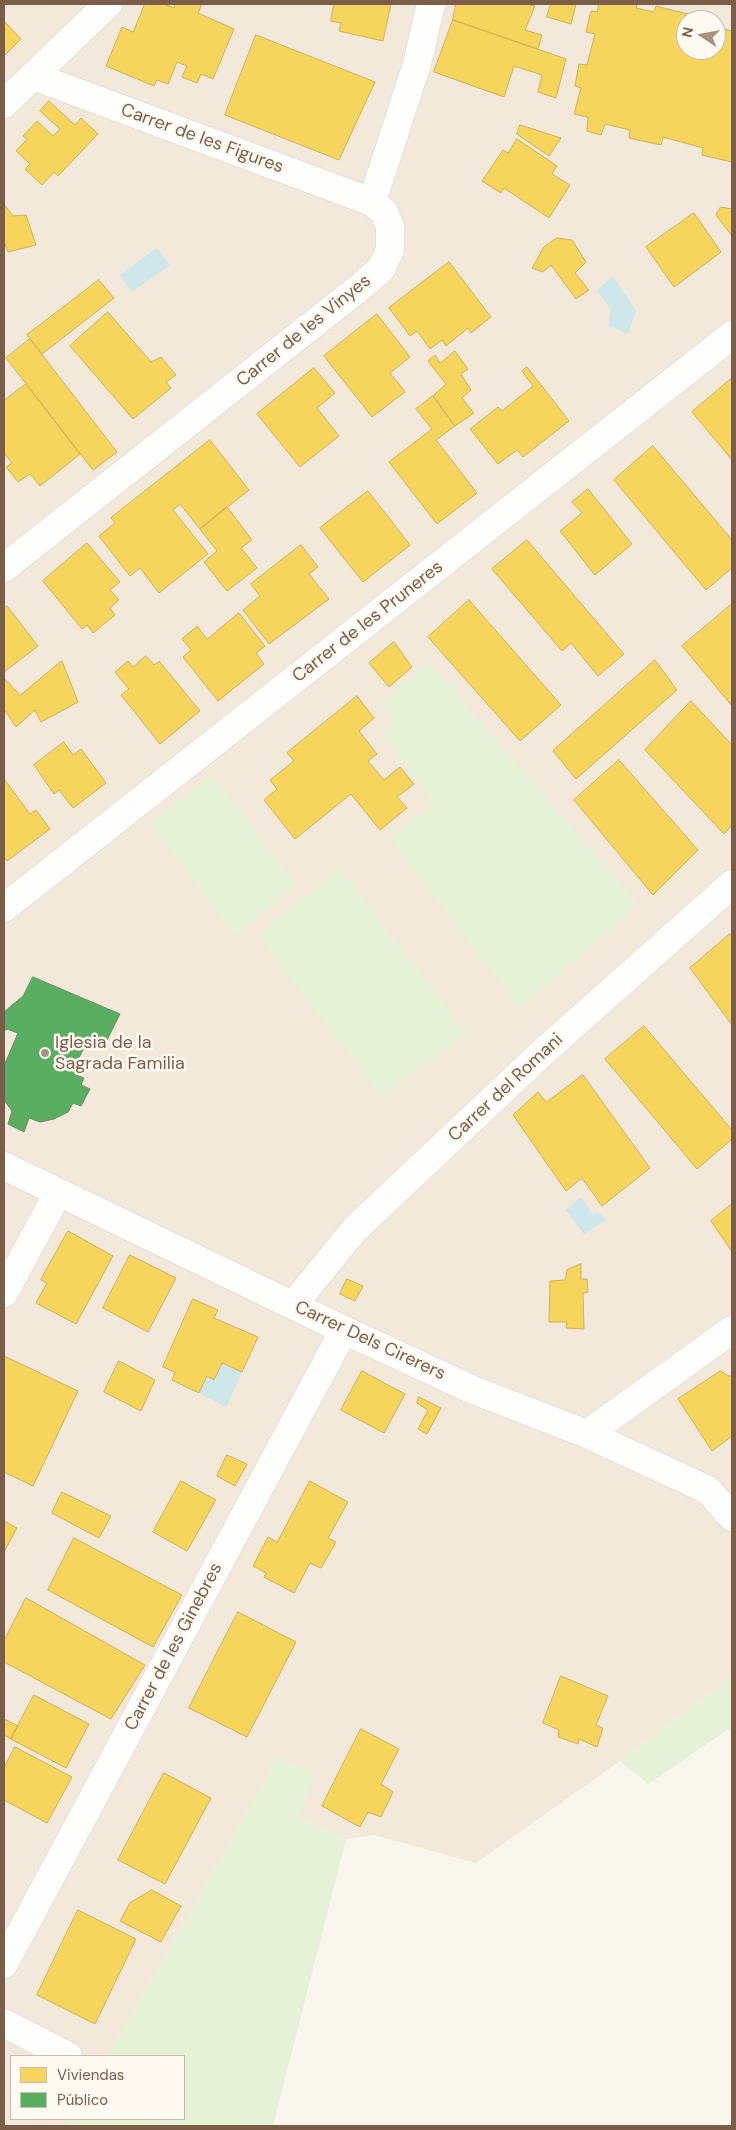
<!DOCTYPE html>
<meta charset="utf-8">
<style>
body{margin:0}
#map{position:relative;width:736px;height:2130px;overflow:hidden;background:#f9f6ee;font-family:"DM Sans",sans-serif}
canvas{display:block}
.frame{position:absolute;inset:0;border:5px solid #7c5d49;pointer-events:none}
.legend{position:absolute;left:10px;top:2055px;width:175px;height:65px;box-sizing:border-box;background:#fffaf1;border:1px solid #cbbbae;margin:0;padding:6px 9px;list-style:none;font-size:15px;color:#7c5d49}
.legend li{display:flex;align-items:center;gap:10px;height:25px}
.legend b{width:25px;border:1px solid #cbbbae}
.north{position:absolute;left:676px;top:10px;width:50px;height:50px;box-sizing:border-box;background:#fffaf1;border:1px solid #cbbbae;border-radius:50%;rotate:282deg;font-size:14px;font-weight:700;line-height:20px;text-align:center;color:#7c5d49}
.north::after{content:'';display:block;margin:auto;width:18px;height:22px;background:#a89383;clip-path:polygon(50% 0,100% 100%,50% 72%,0 100%)}
</style>
<div id="map">
<canvas width="736" height="2130"></canvas>
<div class="frame"></div>
<ul class="legend">
<li><b style="height:14px;background:#f6d55c"></b>Viviendas</li>
<li><b style="height:14px;background:#5aae61"></b>Público</li>
</ul>
<div class="north">N</div>
</div>
<script>
const ctx = document.querySelector('canvas').getContext('2d');
ctx.lineJoin = 'round';
function paint(path, color) { ctx.fillStyle = color; ctx.fill(path, 'evenodd'); }
function strokePath(path, color, width, dash) { ctx.strokeStyle = color; ctx.lineWidth = width; ctx.lineCap = dash ? 'butt' : 'round'; ctx.setLineDash(dash || []); ctx.stroke(path); }
function write(font, color, halo, rows, align = 'center') {
  ctx.font = font + ' "DM Sans",sans-serif'; ctx.lineWidth = 5; ctx.setLineDash([]); ctx.textBaseline = 'middle'; ctx.strokeStyle = halo; ctx.fillStyle = color; for (const [text, x, y, turn = 0] of rows) {
    ctx.save(); ctx.translate(x, y); ctx.rotate((+turn || 0) * Math.PI / 180); ctx.textAlign = isNaN(turn) ? turn : align; if (halo) ctx.strokeText(text, 0, 0); ctx.fillText(text, 0, 0); ctx.restore();
  }
}
paint(new Path2D(`
 M4 4H732V1677L620 1761 476 1863 374 1835 346 1839 299 1817 278 1758 108 2056H11V2119H72L68 2126H4ZM686 20H716V50H686Z`), '#f2e9db');
paint(new Path2D(`
 M429 662 639 904 520 1009 390 839 433 802 382 735 394 720 381 702Z
 M212 775 297 885 235 936 150 823Z
 M340 867 467 1034 381 1096 257 935Z
 M732 1677V1733L727 1730 648 1784 620 1761Z
 M278 1758 316 1774 299 1817 346 1839 273 2126H68L72 2119H184V2056H108Z`), '#e5f2d7');
paint(new Path2D(`
 M157 248 170 265 132 292 120 275Z
 M613 276 636 311 628 334 608 325 611 310 597 290Z
 M581 1197 593 1215 598 1212 606 1220 584 1234 566 1210Z
 M222 1363 242 1372 226 1407 199 1393 207 1376 215 1380Z`), '#cee7eb');
const homes = new Path2D(`
 M145 4H164L174 8 175 4H202L198 13 234 29 213 79 201 74 197 83 182 77 187 66 177 62 168 84 157 80 154 86 106 66 122 27 133 32Z
 M334 4H391L383 41 339 31 341 23 331 21Z
 M456 4H526L535 6 525 30 542 35 538 49 453 20Z
 M551 4H576L571 24 547 17Z
 M599 4H637L636 8 654 12 656 6 700 17 699 20H686V50H716V27L732 31V162L702 155 703 148 663 137 661 145 629 138 630 130 605 124 601 135 587 131 588 117 574 114 581 88 575 86 579 64 587 65 595 34 586 32 591 11 597 12Z
 M453 20 566 59 556 98 538 92 542 75 514 66 504 97 434 72Z
 M4 21 21 39 4 56Z
 M256 35 375 82 339 160 225 115Z
 M49 101 75 125 81 118 98 134 58 176 54 172 42 185 25 169 30 164 16 151 27 139 23 136 37 121 53 136 60 129 40 111Z
 M520 125 561 138 549 156 517 134Z
 M517 139 557 166 552 174 570 185 549 218 504 188 501 193 482 181 503 150 508 153Z
 M4 204 13 216 26 215 36 245 8 252 4 242Z
 M721 207 732 209V236L716 215Z
 M694 213 721 252 674 287 646 247Z
 M557 238 572 240 586 262 575 273 589 290 576 299 551 265 543 272 532 268 544 247Z
 M449 262 491 317 471 333 468 328 446 346 442 340 430 349 417 331 410 336 389 308Z
 M99 280 114 298 42 354 27 335Z
 M108 312 151 362 161 357 176 375 166 382 171 388 133 419 70 346Z
 M377 314 410 357 390 373 405 392 372 417 324 356Z
 M30 339 117 452 93 470 6 358Z
 M455 351 468 369 461 374 471 390 462 398 474 413 455 426 433 396 446 384 428 361 435 355 440 363Z
 M527 367 569 421 523 457 517 450 498 464 470 429 498 407 502 411 533 386 522 371Z
 M314 368 335 393 317 408 339 436 300 467 257 414Z
 M731 379 732 380V460L692 412Z
 M26 384 80 454 40 486 30 474 18 482 6 467 12 463 4 453V401Z
 M433 396 455 426 436 440 477 493 437 524 389 462 432 429 416 409Z
 M210 440 249 490 200 529 180 504 173 510 208 554 159 593 140 568 130 576 99 536 115 523 111 518Z
 M653 446 732 540V568L706 590 614 480Z
 M588 489 632 544 595 575 560 531 582 513 572 502Z
 M368 491 410 545 363 582 320 528Z
 M227 507 252 540 241 548 257 568 227 591 204 562 217 551 200 529Z
 M527 540 624 654 598 676 571 643 562 651 492 569Z
 M87 543 120 582 110 590 119 600 110 608 115 615 93 633 87 625 82 629 43 581Z
 M301 545 318 567 309 574 329 599 269 644 243 610 260 596 251 584Z
 M469 600 561 705 520 741 428 637Z
 M732 604V706L682 646Z
 M7 606 38 646 4 672V609Z
 M239 613 265 646 256 653 264 664 218 701 183 657 191 650 182 639 197 626 207 639Z
 M394 642 412 667 389 687 369 663Z
 M146 656 154 665 159 661 200 711 160 744 121 695 129 689 115 672 128 661 133 667Z
 M655 660 677 690 576 779 553 751Z
 M62 661 78 702 41 722 35 710 16 727 4 709V678L20 695Z
 M357 696 374 718 359 731 377 754 368 761 384 780 400 767 414 784 397 797 407 808 380 830 351 794 295 839 264 800 277 789 270 780 294 761 287 753Z
 M691 701 732 745V825L724 834 645 750Z
 M64 742 73 755 81 749 106 783 73 808 59 790 54 794 34 765Z
 M619 760 698 850 653 895 574 800Z
 M4 779 30 814 36 810 50 829 7 861 4 857Z
 M730 934 732 938V1025L690 968Z
 M644 1026 732 1130V1139L697 1169 605 1059Z
 M583 1075 650 1168 602 1206 582 1178 566 1191 513 1115 538 1092 546 1102Z
 M732 1204V1252L711 1221Z
 M68 1231 113 1256 76 1324 36 1303 47 1283 41 1280Z
 M130 1255 176 1278 148 1332 103 1308Z
 M581 1264V1279H587L588 1292 583 1293 584 1329 566 1328 567 1322H549L550 1281 565 1280 567 1270Z
 M347 1279 363 1286 355 1301 340 1294Z
 M193 1299 218 1310 214 1318 258 1337 242 1372 222 1363 214 1380 207 1376 199 1393 172 1380 175 1372 163 1367Z
 M4 1356 78 1391 33 1486 4 1472Z
 M119 1361 155 1380 141 1411 104 1392Z
 M362 1371 405 1394 384 1433 341 1410Z
 M721 1371 728 1376H732V1436L712 1451 678 1399Z
 M419 1397 441 1408 427 1434 418 1429 428 1410 417 1403Z
 M227 1455 247 1464 235 1486 217 1476Z
 M181 1481 216 1500 187 1551 153 1532Z
 M310 1481 348 1502 328 1538 336 1542 321 1568 310 1563 294 1593 264 1577 266 1573 253 1566 268 1537 277 1542Z
 M62 1492 111 1516 99 1538 52 1513Z
 M4 1521 17 1528 4 1552Z
 M74 1538 182 1595 153 1647 48 1590Z
 M26 1598 145 1665 111 1719 4 1662V1641Z
 M238 1612 296 1642 247 1737 189 1708Z
 M561 1676 608 1696 596 1725 603 1728 597 1747 579 1739 578 1744 558 1737 559 1730 543 1723Z
 M34 1695 89 1724 66 1768 11 1739Z
 M4 1719 18 1726 11 1739 4 1735Z
 M361 1729 399 1749 381 1784 393 1792 381 1817 368 1812 360 1827 322 1806Z
 M15 1747 72 1777 47 1823 4 1800V1768Z
 M164 1773 211 1798 165 1884 118 1860Z
 M152 1890 181 1906 161 1942 120 1921 130 1903Z
 M78 1910 136 1939 95 2024 37 1995Z`);
paint(homes, '#f6d55c');
strokePath(homes, '#d1b156', 1);
const public = new Path2D(`
 M33 977 120 1014 104 1046 88 1039 78 1060 82 1063 77 1075 84 1078 81 1085 90 1089 81 1106 73 1103 68 1112 54 1119 40 1122 29 1118 24 1132 8 1124 12 1111 4 1100V1066L18 1033 7 1029 4 1031V1012L23 996Z`);
paint(public, '#5aae61');
strokePath(public, '#64965a', 1);
const street = new Path2D(`
 M4 104 108 4
 M372 202 417 64 431 4
 M4 568 364 284 381 269 390 250V226L384 212 372 202 33 76
 M4 908 732 335
 M4 1293 58 1193
 M293 1305 355 1229 542 1053 732 884
 M587 1434 732 1330
 M4 1964 344 1330 473 1390 587 1434 708 1490 732 1517
 M4 2023 68 2056`);
const secondary = new Path2D(`
 M4 1166 344 1330`);
strokePath(street, '#d9d3cc', 29);
strokePath(secondary, '#d9d2c9', 29);
strokePath(street, '#fefefc', 28);
strokePath(secondary, '#fefefc', 28);
for (const [x, y, r, color] of [
 [45,1053,5,"#a89383"]
]) { const dot = new Path2D(); dot.arc(x, y, r, 0, 2 * Math.PI); ctx.fillStyle = color; ctx.fill(dot); strokePath(dot, '#fffaf1', 2); }
write('18px', '#7c5d49', '#fffaf1', [
 ["Carrer de les Figures",202,139,20],
 ["Carrer de les Vinyes",304,331,-39],
 ["Carrer de les Pruneres",368,622,-38],
 ["Carrer del Romani",506,1088,-43],
 ["Carrer Dels Cirerers",370,1341,25],
 ["Carrer de les Ginebres",174,1647,-62]
]);
write('18px', '#7c5d49', '#fffaf1', [
 ["Iglesia de la",55,1043],
 ["Sagrada Familia",55,1064]
], 'left');
</script>
